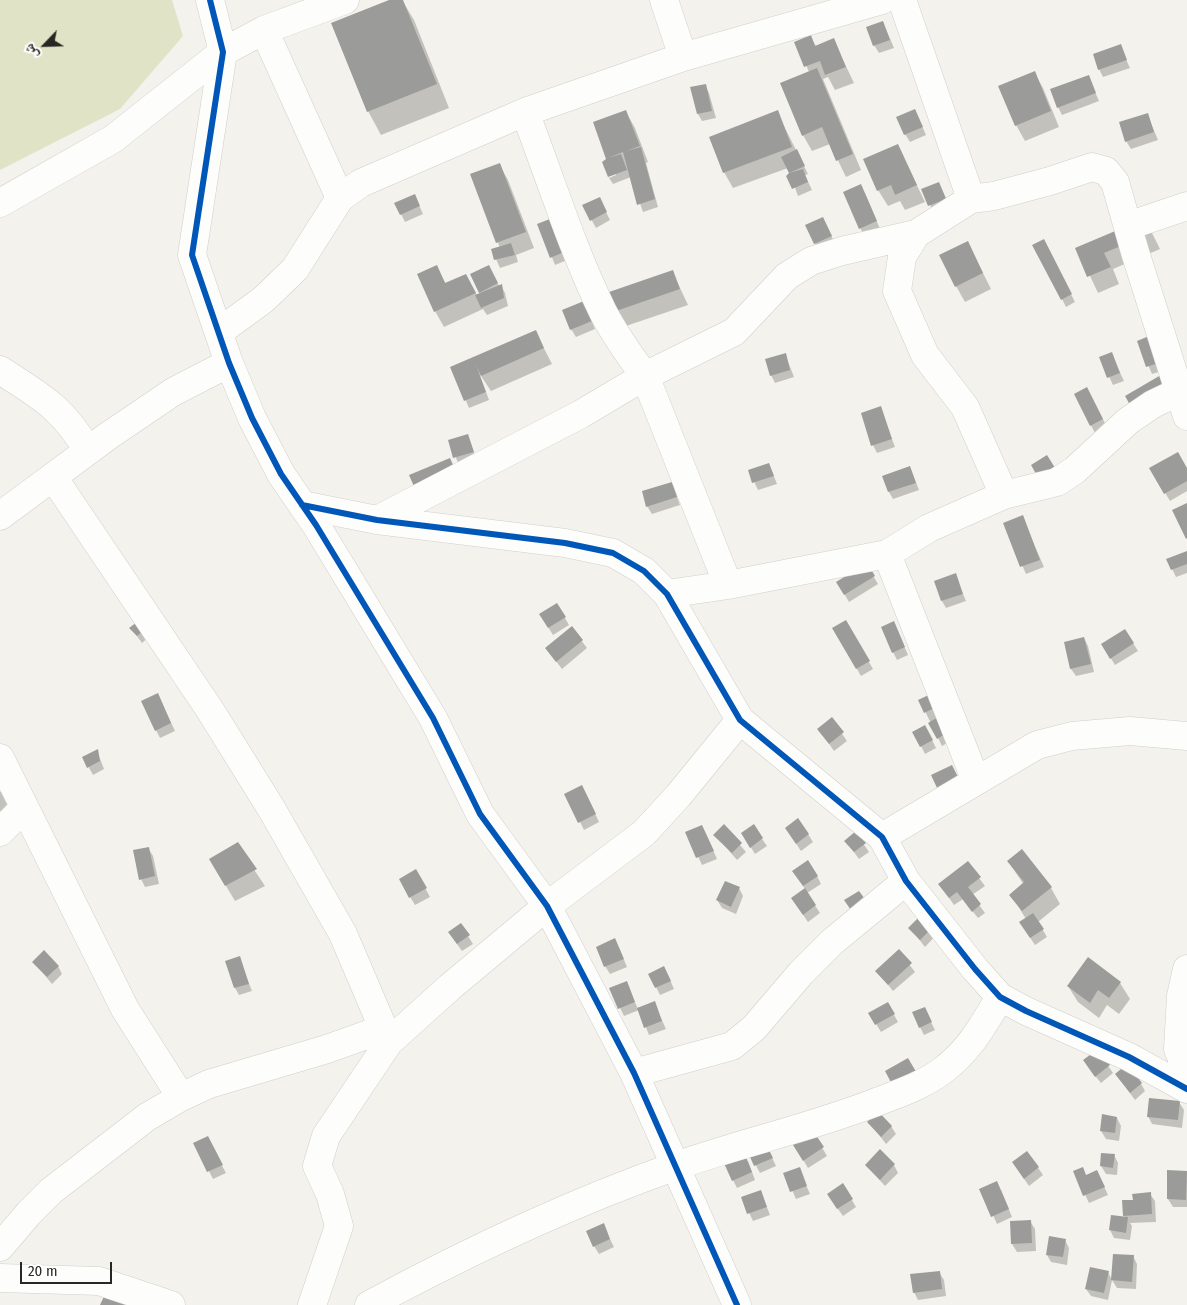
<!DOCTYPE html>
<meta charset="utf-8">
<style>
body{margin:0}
#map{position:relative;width:1187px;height:1305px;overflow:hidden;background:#f4f2ec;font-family:"Fira Sans Condensed","Noto Naskh Arabic",sans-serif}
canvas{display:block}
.north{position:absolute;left:20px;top:20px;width:50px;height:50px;-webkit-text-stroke:4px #fff;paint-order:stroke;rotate:246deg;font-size:14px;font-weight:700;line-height:20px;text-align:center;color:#282723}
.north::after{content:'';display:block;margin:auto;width:18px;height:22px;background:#282723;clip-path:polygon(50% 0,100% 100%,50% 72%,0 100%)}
.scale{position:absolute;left:20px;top:1262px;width:92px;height:22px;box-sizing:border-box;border:2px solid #282723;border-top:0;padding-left:6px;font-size:15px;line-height:18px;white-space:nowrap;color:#282723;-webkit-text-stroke:4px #fff;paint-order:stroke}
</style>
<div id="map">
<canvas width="1187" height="1305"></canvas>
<div class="north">ش</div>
<div class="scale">20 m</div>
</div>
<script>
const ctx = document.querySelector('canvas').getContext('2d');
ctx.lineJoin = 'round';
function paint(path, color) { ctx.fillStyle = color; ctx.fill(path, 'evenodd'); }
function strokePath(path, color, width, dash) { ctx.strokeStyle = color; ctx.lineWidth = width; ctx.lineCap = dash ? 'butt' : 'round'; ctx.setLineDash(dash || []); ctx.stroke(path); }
paint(new Path2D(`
 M0 0H172L183 36 120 109 0 170Z`), '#e1e3c6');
paint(new Path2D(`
 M392 0H402L414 20 449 108 381 135 368 111Z
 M883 22 894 48 879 53 874 45Z
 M810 36 816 46 833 39 854 83 835 90 828 77 823 79 861 170 846 177 830 144 812 151 803 135 809 72 796 42Z
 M1120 46 1130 68 1103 77 1099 69Z
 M1034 72 1043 88 1059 127 1025 141 1016 125Z
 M1088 76 1099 101 1062 115 1058 107Z
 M705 85 709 93 716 118 702 121 698 114Z
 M915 110 926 135 910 142 905 134Z
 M626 112 635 128 648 162 646 163 658 207 643 212 631 177 613 184 609 178 616 175V172L607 158Z
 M777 112 808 174 805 175 812 190 798 196 788 168 733 188 724 172Z
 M1147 114 1158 140 1131 149 1126 141Z
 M898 146 925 202 905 210 900 201 888 206 878 190Z
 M499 164 508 180 534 248 516 255 518 262 500 268 492 250 500 248 471 175Z
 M939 183 950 207 934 213 923 190Z
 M844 192 865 193 880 229 864 236Z
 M418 203 423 214 405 222 401 214Z
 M584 206H603L610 220 596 228Z
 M1145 219 1160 249 1113 269 1119 284 1098 293 1077 248Z
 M539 224 572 258 555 265Z
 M827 226 835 244 819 251 815 243Z
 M968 243 991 289 965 302 956 286Z
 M1048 249 1075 302 1066 307 1062 299Z
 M437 267 446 284 475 291 477 296 481 294 472 275 493 274 499 286 501 285 505 293 508 306 487 315 483 309 444 327 435 311Z
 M672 271 688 305 626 326 617 310Z
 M588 311 595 329 576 337 571 329Z
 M535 331 552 364 491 391 479 373 489 400 469 408 452 368Z
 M1138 342 1162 371 1152 374Z
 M1111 353 1124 381 1113 385 1100 357Z
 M785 354 794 377 775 383 771 375Z
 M1075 394 1091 396 1107 427 1095 433Z
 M880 407 895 447 877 453 873 445Z
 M467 436 477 460 459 465 449 441Z
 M769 464 777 484 758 490 749 471Z
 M910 467 919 490 893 499 889 492Z
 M1151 469 1187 470V491L1170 501Z
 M672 483 680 505 652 514 647 506Z
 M1022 517 1044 567 1026 574 1004 524Z
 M1187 552V573L1176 577 1168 560Z
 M866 564 878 584 849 602 838 583Z
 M955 575 966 601 946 608 942 601Z
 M557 604 569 625 553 635 545 622Z
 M846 622 873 669 861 676 834 629Z
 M894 623 908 655 897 660 893 652Z
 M131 628 151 635 142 643Z
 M572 628 587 648 562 669 546 648Z
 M1084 638 1088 646 1094 672 1076 676 1071 669 1065 643Z
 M1133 643 1138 651 1115 665 1107 652Z
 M935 694 952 740 942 746 920 701Z
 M142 702 162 703 175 731 160 738Z
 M832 719 847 741 834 751 819 729Z
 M929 734 936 748 925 754 921 746Z
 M97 751 104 769 93 775 83 757Z
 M2 791 9 808 0 811V792Z
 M566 794H586L599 822 584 830Z
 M724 826 746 852 737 860 715 835Z
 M753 826 767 846 755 854 747 841Z
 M687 833 706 834 717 859 702 865Z
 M856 833 869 852 859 859 846 841Z
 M808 834 813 842 801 851 791 836Z
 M237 844 265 886 235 901 220 876Z
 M148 848 153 856 159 884 145 887 141 879Z
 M1022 850 1051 888 1060 904 1038 922 1047 937 1035 945 1025 930 1026 919 1011 895 1024 885 1008 861Z
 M968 863 985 886 972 895 985 913 978 918 963 899 954 905 940 885Z
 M416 871 430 897 415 905 400 880Z
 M817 876 821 884 807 893 820 913 808 922 792 899 805 889 798 878Z
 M739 888 743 896 736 914 722 908 717 900Z
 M461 925 473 944 462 951 454 940Z
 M910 928 938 933 925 947Z
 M619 948 627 967 610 974 605 966Z
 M899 951 915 972 893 991 877 971Z
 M239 958 252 991 239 995 235 988Z
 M1088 959 1120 983 1130 999 1119 1014 1107 1005 1099 1018 1078 1002 1068 986Z
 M34 962 58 966 62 974 52 984Z
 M650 975H668L674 989 660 995Z
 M626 982 638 1009 654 1003 666 1029 649 1035 639 1010 624 1016 611 989Z
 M888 1004 898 1022 881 1032 870 1014Z
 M928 1016 935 1030 924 1035 920 1027Z
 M1097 1050 1113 1073 1101 1083 1089 1068Z
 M1116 1074 1141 1084 1145 1091 1135 1100Z
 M1179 1102 1184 1110 1182 1128 1152 1124 1148 1116Z
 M1117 1118 1121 1126 1119 1141 1106 1139 1101 1131Z
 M869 1122 891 1126 896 1134 886 1144Z
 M814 1134 827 1156 808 1168 795 1146Z
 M207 1138 226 1173 213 1179 195 1144Z
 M748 1151H769L776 1166 760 1173Z
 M1027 1152 1043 1175 1029 1186 1018 1170Z
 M1114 1155 1118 1163 1117 1175 1106 1174 1101 1166Z
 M748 1161 755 1180 737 1188 733 1180Z
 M866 1165H894L898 1173 885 1186Z
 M799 1169 810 1194 796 1199 785 1174Z
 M1097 1171 1108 1195 1089 1203 1074 1172 1086 1176Z
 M1187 1172V1207H1173L1168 1199Z
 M843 1185 856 1207 843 1216 833 1202Z
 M981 1189 1001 1190 1012 1217 997 1224Z
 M761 1192 770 1215 753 1221 742 1198Z
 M1150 1194 1155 1201 1156 1222 1130 1223 1132 1226 1130 1240 1114 1238 1110 1230 1126 1218 1124 1216 1134 1201Z
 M1030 1221 1035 1229 1036 1251 1017 1252 1012 1244Z
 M607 1233 614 1247 599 1254 594 1246Z
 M1065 1240 1069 1248 1067 1265 1051 1262 1047 1255Z
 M1133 1256 1137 1264 1136 1289 1117 1288 1112 1280 1108 1300 1091 1296 1086 1289 1108 1272 1112 1280Z
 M939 1272 944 1280 946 1296 918 1300 914 1292Z`), '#0003');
paint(new Path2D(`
 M389 0H403L437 84 367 112 331 23Z
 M883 21 890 40 873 46 866 27Z
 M811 35 815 46 834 38 846 67 825 75 820 61 804 67 794 42Z
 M1121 44 1127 60 1098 70 1093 54Z
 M817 68 853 154 836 161 822 127 802 136 780 83Z
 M1035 71 1051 111 1015 126 998 86Z
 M1089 75 1096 93 1057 108 1050 89Z
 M706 84 712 111 697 114 690 87Z
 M915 109 923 127 904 135 896 117Z
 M626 110 640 146 626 151 641 147 655 199 637 205 623 152 608 158 621 154 627 170 608 177 602 162 606 159 593 122Z
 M778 110 792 147 723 173 709 137Z
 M1148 113 1154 132 1125 142 1119 122Z
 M898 144 917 185 895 195 891 185 877 191 863 159Z
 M797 149 805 166 789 173 803 169 808 182 792 189 786 176 789 173 781 157Z
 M500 163 526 232 496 243 470 174Z
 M939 182 946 199 928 206 921 189Z
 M861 184 877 221 859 229 843 192Z
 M415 194 420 206 400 215 394 203Z
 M600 197 607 212 590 221 582 205Z
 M555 217 569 250 550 258 537 224Z
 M823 217 832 236 814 244 805 225Z
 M1146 218 1152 233 1104 253 1111 267 1087 277 1075 248Z
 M1044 239 1072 294 1061 300 1032 245Z
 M968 241 983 273 955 287 939 255Z
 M511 243 515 255 494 260 491 249Z
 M437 265 445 283 466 274 476 293 434 312 417 274Z
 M489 265 498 283 479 293 470 274Z
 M673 270 680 289 616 311 609 292Z
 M502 284 504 298 481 308 475 295Z
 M584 301 592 321 570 330 562 310Z
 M536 330 544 348 481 376 476 365 486 392 464 401 450 367Z
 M1149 336 1159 363 1146 367 1137 341Z
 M1112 352 1120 373 1107 378 1099 357Z
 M786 353 790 370 770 376 765 359Z
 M1166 372 1176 390 1135 414 1125 396Z
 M1087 387 1103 419 1090 426 1074 394Z
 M881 406 892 439 871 446 861 413Z
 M468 434 474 452 453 458 448 440Z
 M1178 452 1187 468V481L1164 494 1149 468Z
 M1047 455 1057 471 1040 481 1031 465Z
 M450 458 457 474 416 491 409 475Z
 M769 463 774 476 752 483 748 470Z
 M910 466 916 483 888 492 882 476Z
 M672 482 677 497 646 507 642 491Z
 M1187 503V538L1186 539 1172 510Z
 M1023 515 1040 560 1020 567 1003 523Z
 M1187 551V564L1171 570 1166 559Z
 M867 563 875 576 844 595 836 582Z
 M956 573 963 594 941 601 934 581Z
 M557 603 566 617 548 628 539 614Z
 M141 619 148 627 137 636 129 628Z
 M846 620 870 661 856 669 832 628Z
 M894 621 905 647 892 653 881 627Z
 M572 626 583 640 556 662 545 648Z
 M1125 629 1134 643 1110 659 1101 644Z
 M1084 637 1091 664 1070 669 1064 642Z
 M935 692 941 705 924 713 918 700Z
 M158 693 171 723 155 731 141 701Z
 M940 716 949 732 937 739 928 723Z
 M832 717 844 732 829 744 817 729Z
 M925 725 933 740 920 747 912 732Z
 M98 749 100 761 87 768 82 757Z
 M952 765 960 781 938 790 931 775Z
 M582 785 596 814 578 823 564 794Z
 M798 818 809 834 796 844 785 828Z
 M724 824 742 843 732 853 713 835Z
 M754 824 763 838 750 848 741 833Z
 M702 825 714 851 696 858 685 832Z
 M856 831 866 843 854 852 844 841Z
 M238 842 257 869 225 886 209 859Z
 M149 847 155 876 139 880 133 850Z
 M1022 849 1052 887 1022 911 1009 895 1024 882 1007 861Z
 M808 860 818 876 803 886 792 871Z
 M968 861 981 877 968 887 981 904 972 912 957 892 949 898 938 884Z
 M416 869 427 888 409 898 399 879Z
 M725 881 740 887 731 907 716 900Z
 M805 888 816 905 803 915 791 898Z
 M859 891 870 906 855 916 844 900Z
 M923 913 935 925 920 940 908 928Z
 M1033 913 1044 929 1030 938 1019 922Z
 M461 923 470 935 457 944 448 932Z
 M615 938 624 959 604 967 596 947Z
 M899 949 912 963 888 985 875 971Z
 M44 950 59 966 47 977 32 962Z
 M240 956 249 984 234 988 225 961Z
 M1088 957 1121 982 1109 998 1098 990 1090 1003 1067 986Z
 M664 966 671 981 655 988 648 974Z
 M627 981 635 1002 618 1009 609 988Z
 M655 1001 662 1021 644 1028 637 1008Z
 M888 1002 895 1014 875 1025 868 1013Z
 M925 1007 932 1022 919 1028 912 1012Z
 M1098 1049 1110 1065 1095 1077 1083 1060Z
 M908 1058 918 1075 894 1088 885 1071Z
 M1127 1064 1142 1083 1130 1093 1115 1074Z
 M1149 1098 1180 1101 1178 1120 1147 1117Z
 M878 1111 892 1126 881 1137 867 1122Z
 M1102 1114 1117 1117 1115 1133 1100 1131Z
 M814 1132 824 1147 803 1161 793 1145Z
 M208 1136 223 1165 207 1172 193 1143Z
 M765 1142 773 1158 754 1166 747 1150Z
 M880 1149 895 1164 880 1180 865 1165Z
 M1027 1151 1039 1167 1024 1179 1012 1162Z
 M744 1152 752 1172 732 1181 723 1161Z
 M1101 1153 1115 1154 1113 1168 1100 1166Z
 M800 1167 807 1186 790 1192 783 1173Z
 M1083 1167 1086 1175 1097 1170 1105 1187 1083 1196 1073 1171Z
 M1167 1170 1187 1171 1186 1200 1167 1199Z
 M997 1181 1009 1209 991 1217 979 1189Z
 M843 1183 853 1199 837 1209 827 1194Z
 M761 1190 767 1207 747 1214 741 1197Z
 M1151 1192 1152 1214 1123 1216 1122 1200H1133L1132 1194Z
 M1111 1215 1128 1217 1126 1233 1109 1230Z
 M1031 1220 1032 1243 1011 1244 1010 1221Z
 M604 1223 610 1239 593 1247 586 1231Z
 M1049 1236 1066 1239 1063 1257 1046 1255Z
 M1113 1254 1134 1255 1132 1282 1111 1280Z
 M1090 1267 1109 1271 1104 1293 1085 1289Z
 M940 1271 942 1289 913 1293 910 1274Z
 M106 1292 133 1305H100Z`), '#9b9b9a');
const minor = new Path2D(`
 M210 0 223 52 192 255 229 363 252 418 281 474 316 525 433 718 480 814 547 906 634 1073 737 1305
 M664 0 683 57
 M902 0 971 199
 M264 30 340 198
 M525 112C550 178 572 248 603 312 615 335 630 356 645 376L728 585
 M0 203 113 139 223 52 264 30 345 0
 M1128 226 1187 206
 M219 332 264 299 295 269 340 198 361 183 525 112 683 57 882 0
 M0 370C42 397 62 407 88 451
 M53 477 210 710 271 808 343 934 389 1042
 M1004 495 965 407 925 355 897 291 902 257 916 234 971 199 994 196 1050 181 1092 167 1106 171 1115 182 1135 252 1187 416
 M302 505 377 520 565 543 613 553 644 571 667 594 740 720 882 837 906 881 975 969 1000 997 1026 1011 1129 1057 1187 1089
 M0 516 108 436 173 392 229 363
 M377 520 581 414 645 376 734 332 787 276 811 261 842 251 916 234
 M887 554 976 781
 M667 594 728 585 887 554 929 528 1004 495 1057 482 1075 470 1128 421 1153 404 1178 392
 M0 758 125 1009 181 1097
 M0 832 24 808
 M882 837 1037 745 1072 736 1130 731 1187 736
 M1187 969 1181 996 1178 1049 1187 1072
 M634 1073 732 1046 754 1028 801 973 832 942 906 881
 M0 1247 29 1213 51 1191 147 1117 181 1097 209 1084 327 1049 383 1029
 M0 1278 99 1281 171 1305
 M312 1305 339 1226 330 1194 317 1166 326 1136 389 1042 450 987 547 906 644 833 678 796 740 720
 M369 1305C467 1252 571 1203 676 1166 741 1143 809 1128 874 1103 897 1094 922 1086 942 1071 970 1050 982 1027 1000 997`);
strokePath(minor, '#d0cfca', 29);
strokePath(minor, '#fdfdfc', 28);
strokePath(new Path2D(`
 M210 0 223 52 192 255 229 363 252 418 281 474 316 525 433 718 480 814 547 906 634 1073 737 1305
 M302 505 377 520 565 543 613 553 644 571 667 594 740 720 882 837 906 881 975 969 1000 997 1026 1011 1129 1057 1187 1089`), '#0057b8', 6);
</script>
